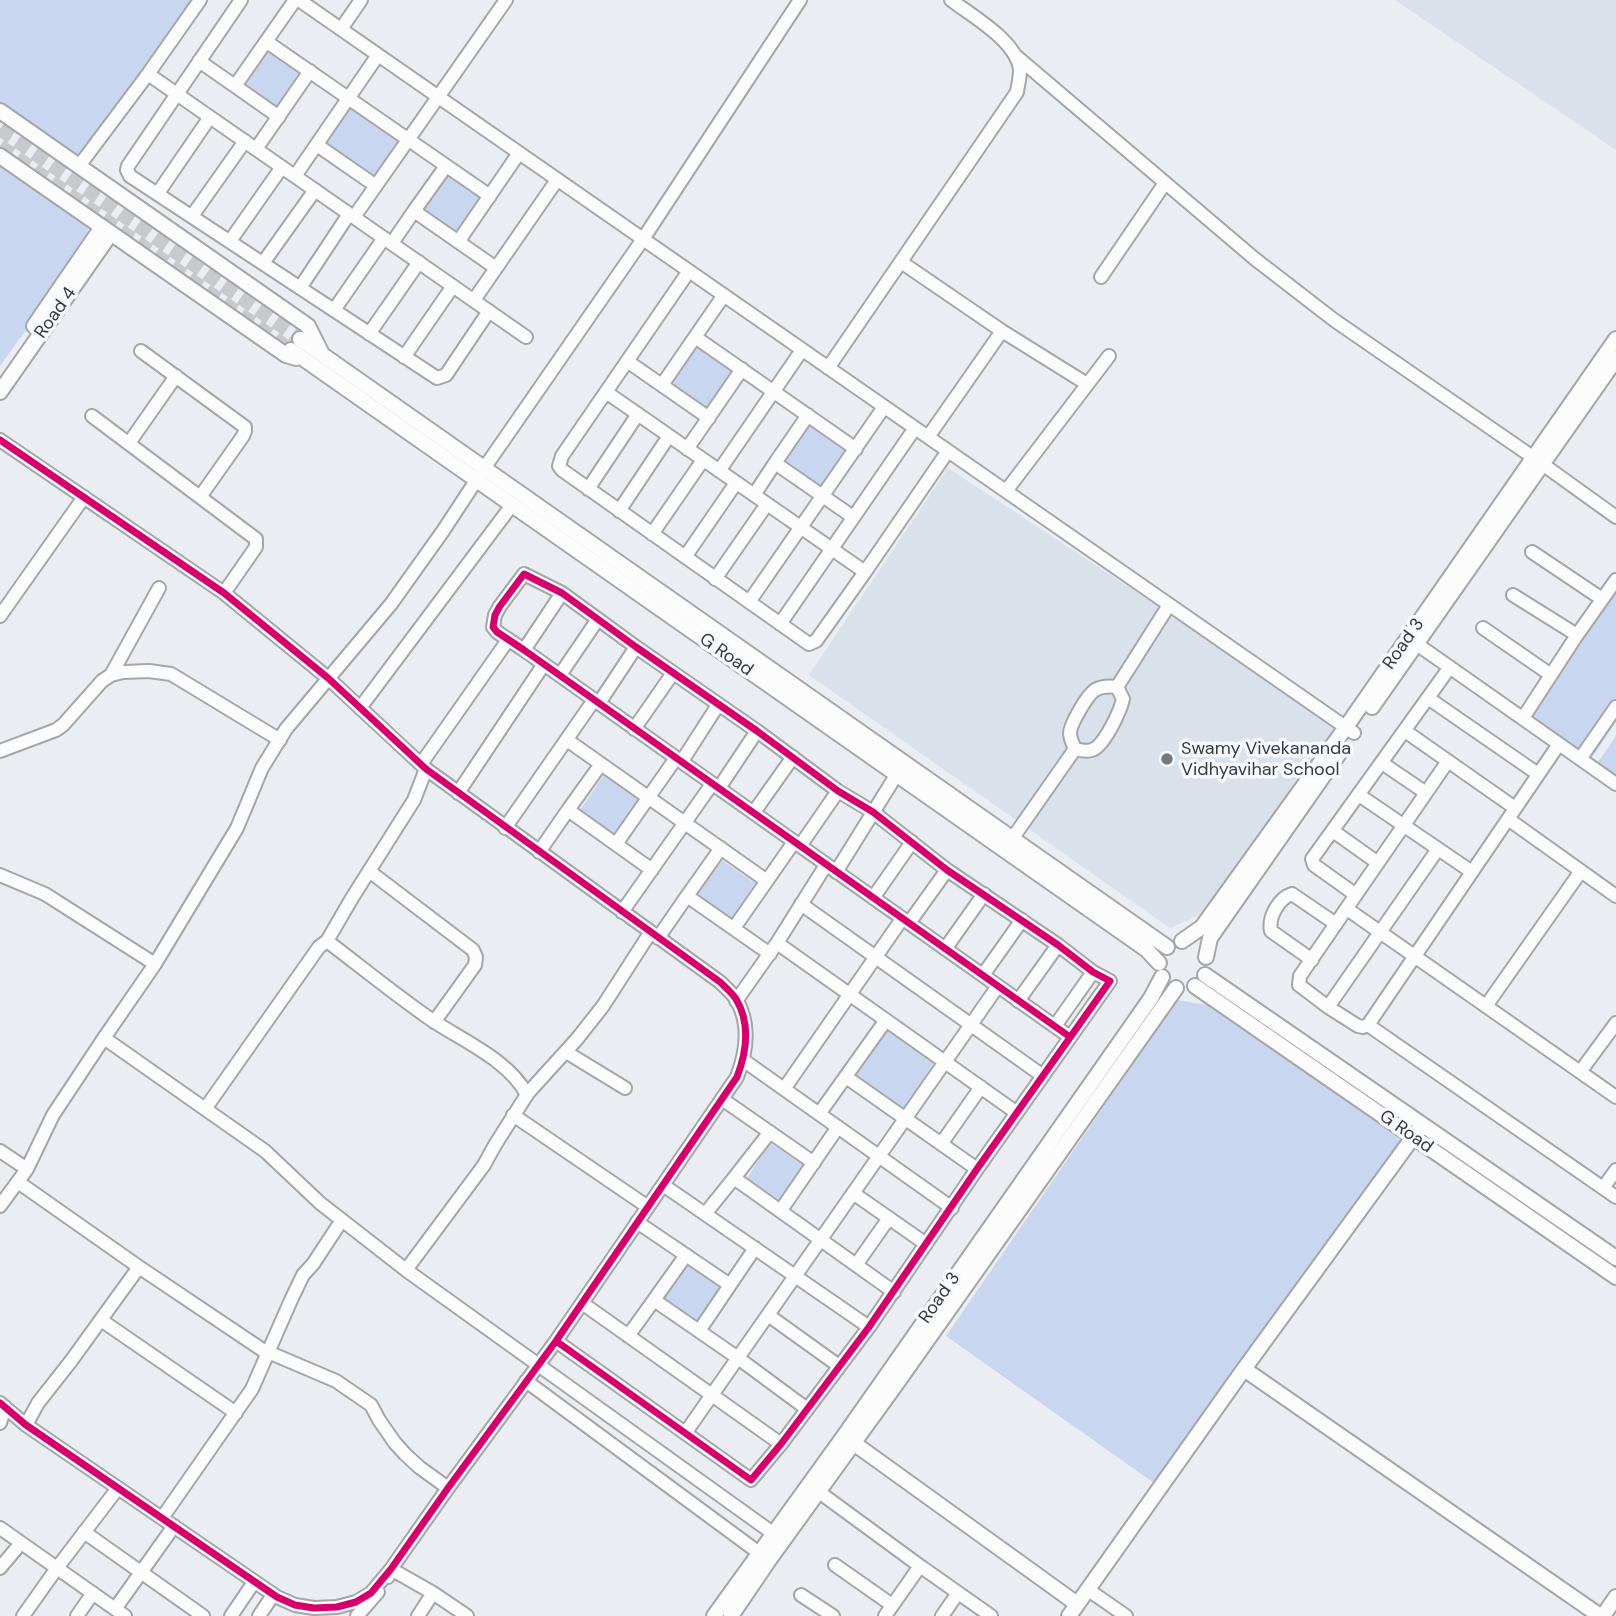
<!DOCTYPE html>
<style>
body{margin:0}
canvas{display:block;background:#eaedf1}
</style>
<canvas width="1616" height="1616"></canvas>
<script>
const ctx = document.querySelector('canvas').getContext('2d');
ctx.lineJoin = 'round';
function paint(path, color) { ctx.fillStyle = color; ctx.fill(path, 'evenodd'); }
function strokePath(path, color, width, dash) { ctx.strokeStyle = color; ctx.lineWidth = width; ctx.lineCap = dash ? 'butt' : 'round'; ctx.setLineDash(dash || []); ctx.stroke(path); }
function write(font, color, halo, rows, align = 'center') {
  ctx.font = font + ' "DM Sans",sans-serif'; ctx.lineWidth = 7; ctx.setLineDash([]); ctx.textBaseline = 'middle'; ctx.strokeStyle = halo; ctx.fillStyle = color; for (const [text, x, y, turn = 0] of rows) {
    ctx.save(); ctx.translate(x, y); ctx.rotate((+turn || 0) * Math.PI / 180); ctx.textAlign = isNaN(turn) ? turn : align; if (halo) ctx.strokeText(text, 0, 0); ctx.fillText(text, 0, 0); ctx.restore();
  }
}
paint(new Path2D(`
 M1395 0H1616V150Z
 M948 468 1338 725 1201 914 1170 928 809 675Z`), '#dbe1eb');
paint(new Path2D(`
 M0 0H194L74 168 0 115Z
 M271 46 305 70 278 110 244 85Z
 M352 105 401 139 373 179 325 145Z
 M0 154 90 215 85 248 0 366Z
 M447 172 484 199 456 236 419 209Z
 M695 342 737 371 710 411 668 382Z
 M809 420 850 449 823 489 781 460Z
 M1616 588V722L1591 759 1529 718Z
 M1616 736V779L1596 765Z
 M604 775 639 799 615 834 580 810Z
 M720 859 755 883 731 919 696 895Z
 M1177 1000 1207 1005 1405 1141 1154 1483 946 1336Z
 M886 1029 935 1061 903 1109 855 1076Z
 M770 1143 806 1167 782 1202 747 1178Z
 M686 1263 721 1287 697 1323 662 1299Z`), '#c9d6f0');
strokePath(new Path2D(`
 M0 129 300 339
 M0 146 291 350`), '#c7c9cd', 14, [14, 7]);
const minor = new Path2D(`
 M241 0 128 166 127 170 130 176 437 378 446 375 489 311
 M299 0 1354 733
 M341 29 361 0
 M267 42 490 196
 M1016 56 1255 259 1334 320 1534 458 1616 517
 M199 61 235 86 295 0
 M148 74 526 337
 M235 86 279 117
 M317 145 376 186
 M256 149 310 71
 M79 166 148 74 200 0
 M295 176 378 55
 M158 193 210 117
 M414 211 446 166
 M192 216 245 141
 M354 217 506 0
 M230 241 282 167
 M458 242 519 153
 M392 243 414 211 496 268
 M901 262 1002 331 928 437
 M263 263 315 190
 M689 271 562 456 559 466 562 470 809 644 816 641 865 572
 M1101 277 1165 183
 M300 288 349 214
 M724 295 695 337 856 449
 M474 300 557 180
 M334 310 384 238
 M1002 331 1087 384
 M369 334 419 262
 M141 351 245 427V431L243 436 200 497
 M404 357 453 286
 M627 361 709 418
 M828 368 1017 92C1018 85 1020 77 1020 70 1017 41 972 16 951 0
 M662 385 695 337
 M606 392 865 572 948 451
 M92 416 256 539V547L224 593
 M0 440 224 593 328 678 426 769 720 982C725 987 732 993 736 999 751 1024 747 1051 737 1077L556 1341 448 1488 391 1569 371 1593 356 1602 337 1607 314 1608 295 1605 277 1597 26 1425 0 1403
 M129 443 176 376
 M687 449 742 369
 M775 463 808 415
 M719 471 802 350
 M588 489 638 414
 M1006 491 1109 356
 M754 495 775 463 853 517
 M619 511 669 436
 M652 534 703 460
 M1532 552 1602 599
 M685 557 736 483
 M715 579 767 504
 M1513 595 1577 635
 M749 602 884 407
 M0 616 84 497
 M780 624 915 428
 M1483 628 1551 675
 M1411 640 1616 784
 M524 650 562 593
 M111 675 159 588
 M560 675 598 619
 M1428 698 1538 774
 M599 703 636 647
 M360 708 512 505
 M1523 718 1577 635 1616 580
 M634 729 673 673
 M1405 731 1515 808
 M567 740 767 881
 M1075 749C1081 750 1086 752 1092 750 1104 746 1120 712 1123 699L1117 687
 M0 751 56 730 63 725 102 681 111 675 123 672 149 671 171 674 280 740
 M1580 759 1616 707
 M682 761 718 705
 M1448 761 1300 976 1299 985 1328 1007 1358 1026 1363 1027 1368 1025 1616 1197
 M1382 763 1426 793
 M421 764 508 640
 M719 788 757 731
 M458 793 544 664
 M1359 795 1472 872
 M568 810 601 764
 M754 812 793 757
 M1508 819 1616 896
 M505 828 594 700
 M1333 831 1378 863
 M1012 839 1075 749C1073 744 1070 739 1070 733 1070 725 1087 695 1095 690 1102 686 1109 686 1117 687L1169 605
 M616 844 676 758
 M800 846 838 791
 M539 852 568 810 652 870
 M369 871 473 950 476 957 475 965 434 1022
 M836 872 897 774
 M0 875 45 894 155 964
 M1356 895 1314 865 1312 859 1450 667
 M687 896 721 848
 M873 898 912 842
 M801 904 1043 1076
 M1347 909 1616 1097
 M622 912 712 784
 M909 923 947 870
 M734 928 794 842
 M658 938 687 896 770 954
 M327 941 352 898 414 800 426 769
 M777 943 1017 1113
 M945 949 984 894
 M1312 960 1271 931C1268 917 1279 898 1292 894L1336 924
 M983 975 1022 920
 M736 1001 777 943 826 865
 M1018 1001 1058 945
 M1486 1006 1581 871
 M1328 1007 1438 849
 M1368 1025 1559 744
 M1055 1026 1093 972
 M104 1038 265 1151 320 1203 406 1270 781 1539
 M566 1052 625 1088
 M743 1060 952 1208
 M1580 1072 1616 1023
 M846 1077 977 1169
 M784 1089 902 919
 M722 1099 814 1163
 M205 1109 319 947 327 941C360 966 392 992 426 1016 458 1039 509 1059 527 1095
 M819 1114 886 1020
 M513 1115 648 1207
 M941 1144 981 1087
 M0 1151 27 1169
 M734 1178 770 1132
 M18 1182 139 1267 267 1353 275 1355 336 1381 371 1405 379 1420 395 1443 405 1454 419 1467 448 1488
 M663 1185 869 1327
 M1603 1188 1616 1170
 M853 1193 926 1244
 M0 1206 27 1169 53 1115 104 1038 155 964 237 828 262 768 286 729 391 604 443 531 485 467 643 239 800 0
 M781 1210 838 1127
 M707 1215 709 1209 734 1178 894 1292
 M637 1222 730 1285
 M856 1265 889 1218
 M406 1270 484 1165 495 1145 528 1093 577 1039 603 1006 650 933
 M654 1300 686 1255
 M582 1303 781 1444
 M768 1315 839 1366
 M101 1320 236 1413
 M699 1331 755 1248
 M628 1336 654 1300 738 1358 807 1409
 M556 1341 751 1480 781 1444 869 1327 977 1169 1110 981 1093 972 1058 945 947 870 873 812 838 791 757 731 636 647 562 593 524 574 500 606 495 615 493 627 497 632 524 650C706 780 888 908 1070 1037
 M526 1381 766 1558
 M0 1423 5 1407
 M26 1425 38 1403 71 1361 139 1267
 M686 1432 998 986
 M819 1492 920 1566
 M162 1518 252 1389 291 1300 303 1275 313 1264 342 1220
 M0 1528 125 1616
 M84 1532 203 1616
 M835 1565 892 1605
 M0 1568 21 1543
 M388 1577 391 1569 433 1593 467 1616
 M1087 1589 1126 1616
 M801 1595 833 1616
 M115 1609 174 1526
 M23 1616 57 1568 118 1488
 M77 1616 93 1593
 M231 1616 254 1582
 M259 1616 273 1595
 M357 1616 378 1592
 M418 1616 433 1593
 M885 1616 920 1566 991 1616
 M942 1616 958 1593`);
const tertiary = new Path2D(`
 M0 111 308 326 321 352
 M0 156 286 355 296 358
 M34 326 102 227
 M300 339 1167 947
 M291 350 1147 950 1159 963
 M0 392 111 233
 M1372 707 1616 359
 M1182 941 1202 927 1346 727 1616 339
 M1206 957 1210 938 1340 752
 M1205 975 1616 1258
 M1195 986 1616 1277
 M1244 1369 1419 1129
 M848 1439 1077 1604
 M714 1616 844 1436 1151 998 1162 977
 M731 1616 769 1560 897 1383 1176 988
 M1069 1616 1244 1369 1600 1616
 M1603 1616 1616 1597`);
strokePath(minor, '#a4a6a8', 16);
strokePath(tertiary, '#a4a6a8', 18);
strokePath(minor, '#fcfcfd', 12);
strokePath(tertiary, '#fcfcfd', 14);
strokePath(new Path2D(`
 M0 440 224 593 328 678 426 769 720 982C725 987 732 993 736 999 751 1024 747 1051 737 1077L556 1341 448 1488 391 1569 371 1593 356 1602 337 1607 314 1608 295 1605 277 1597 26 1425 0 1403
 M556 1341 751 1480 781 1444 869 1327 977 1169 1110 981 1093 972 1058 945 947 870 873 812 838 791 757 731 636 647 562 593 524 574 500 606 495 615 493 627 497 632 524 650C706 780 888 908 1070 1037`), '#d6006c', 7);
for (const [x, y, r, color] of [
 [1167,759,7,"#77797c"]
]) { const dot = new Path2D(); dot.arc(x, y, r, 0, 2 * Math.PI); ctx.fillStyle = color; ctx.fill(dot); strokePath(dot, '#f6f9fe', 2.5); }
write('18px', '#393a3d', '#f6f9fe', [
 ["Road 4",56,313,-55],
 ["Road 3",1404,644,-55],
 ["G Road",726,655,35],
 ["G Road",1406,1132,35],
 ["Road 3",940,1298,-55]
]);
write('18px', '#393a3d', '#f6f9fe', [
 ["Swamy Vivekananda",1181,749],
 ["Vidhyavihar School",1181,770]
], 'left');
</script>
